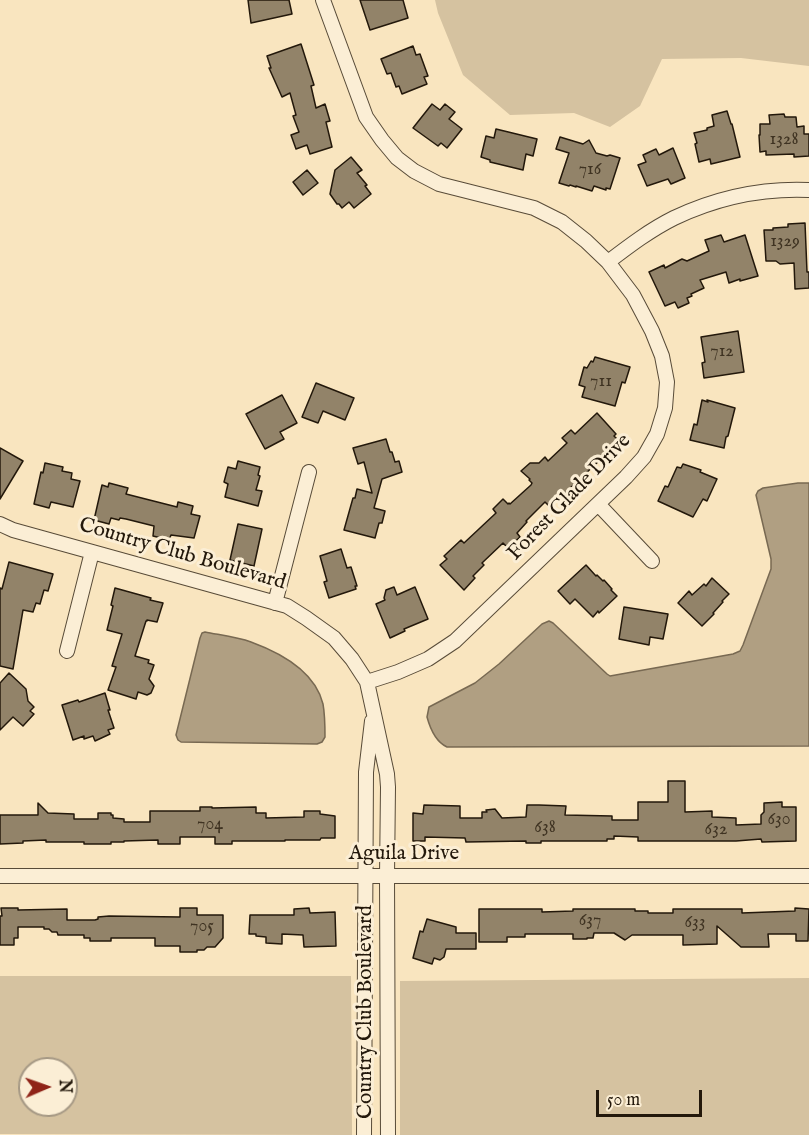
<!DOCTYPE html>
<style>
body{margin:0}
#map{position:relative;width:809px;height:1135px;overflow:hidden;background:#f9e5bf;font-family:"IM FELL English",serif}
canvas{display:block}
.north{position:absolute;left:18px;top:1057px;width:60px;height:60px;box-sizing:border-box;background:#fbeed5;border:2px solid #a59884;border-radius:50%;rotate:88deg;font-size:16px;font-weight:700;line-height:24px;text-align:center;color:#23180b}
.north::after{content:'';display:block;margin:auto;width:21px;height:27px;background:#8f2418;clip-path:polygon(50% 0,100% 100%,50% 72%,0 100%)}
.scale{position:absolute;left:596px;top:1090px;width:106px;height:27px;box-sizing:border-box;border:3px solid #23180b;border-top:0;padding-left:8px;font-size:18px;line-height:21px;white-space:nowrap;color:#23180b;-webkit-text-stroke:4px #fbeed5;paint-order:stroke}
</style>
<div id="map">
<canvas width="809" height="1135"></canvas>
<div class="north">N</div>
<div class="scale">50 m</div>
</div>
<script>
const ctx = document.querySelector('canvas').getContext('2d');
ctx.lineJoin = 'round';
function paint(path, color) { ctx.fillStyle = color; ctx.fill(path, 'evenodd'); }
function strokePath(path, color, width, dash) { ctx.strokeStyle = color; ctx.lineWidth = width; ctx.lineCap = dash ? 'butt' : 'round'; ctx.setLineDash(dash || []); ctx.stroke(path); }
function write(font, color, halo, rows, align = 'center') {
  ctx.font = font + ' "IM FELL English",serif'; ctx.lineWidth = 6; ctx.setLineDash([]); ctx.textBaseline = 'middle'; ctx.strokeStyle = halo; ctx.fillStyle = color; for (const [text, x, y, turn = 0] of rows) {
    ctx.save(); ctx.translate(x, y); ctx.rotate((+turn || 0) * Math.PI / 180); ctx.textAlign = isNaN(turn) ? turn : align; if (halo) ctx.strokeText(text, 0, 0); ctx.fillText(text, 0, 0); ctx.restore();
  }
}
paint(new Path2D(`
 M435 0H809V66L741 58 662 59 640 106 610 127 574 113 510 115 463 75 438 13Z
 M0 976H351L352 1135 0 1134ZM30 1069H66V1105H30Z
 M809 978V1135H400V981Z`), '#d5c2a0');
const water = new Path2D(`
 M798 483H809V746L447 747C436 742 430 728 427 717L429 707 475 683 499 664 542 624 549 621 553 623 607 674 610 676 733 654 740 651 743 645 771 569V559L756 495 758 491 763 488Z
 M205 632C220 635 237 637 251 642 281 653 315 671 323 704 325 715 325 727 325 737L322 742 317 744 181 742 178 740 176 735 200 638 202 633Z`);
paint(water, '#b09f82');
strokePath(water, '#786952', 1.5);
const building = new Path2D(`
 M248 0H289L292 14 251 23Z
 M360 0H403L408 18 370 30Z
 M301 44 314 85 311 86 316 108 325 104 330 121 326 122 332 147 310 154 307 145 296 149 291 135 299 132 293 116 296 115 290 93 282 97 269 68H271L267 56Z
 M413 46 416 55 420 54 428 76 424 77 427 84 402 94 399 86 396 87 391 73 387 74 381 59Z
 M432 104 440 110 445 104 455 112 449 119 462 129 447 148 441 143 438 146 413 128Z
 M727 111 731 124H732L740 157 711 164 710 159 699 162 695 144 697 143 694 133 707 130V128L714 126 712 115Z
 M784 114 785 117H796L797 127 804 126V134H809V156L794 157V154L766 155V151L760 152 759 135H760V124H770L769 115Z
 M496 129 537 139 533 156 526 154 523 170 490 162V160L481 157 486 136 494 138Z
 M560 137 583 144 589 140 596 153 607 156 610 155 620 158 610 189 606 188V190L594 186 592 191 576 186V187L570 185 569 186 559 183 569 153 556 149Z
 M673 148 685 178 671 184 668 179 647 186 638 165 646 162 643 155 656 149 659 155Z
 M351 157 362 170 357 173 367 185 365 186 371 194 354 208 349 202 342 208 339 204H337L330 194 335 170Z
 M307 170 318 183 303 195 293 182Z
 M805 223 807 272H809V288L795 289 794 263 780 264 776 261H766L764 230H773V228L788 227V224Z
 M721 235 724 242 745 235 758 276 740 281V279L729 283 726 272 700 280 704 288 691 294 692 296 687 298 689 303 678 308 675 302 665 306 649 272 664 265 665 268 682 259 687 261 709 251 705 240Z
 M738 331 744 372 704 378 702 363 705 362 701 337Z
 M595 357 630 367 625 383 622 382 615 406 582 397 585 387 579 385 584 367 587 368 591 361 593 362Z
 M316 383 354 398 345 420 323 411 318 423 302 417Z
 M282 395 297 423 280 432 284 439 265 449 246 414Z
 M702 400 708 402 707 400 735 408 728 436 726 437 724 448 690 440 694 424 697 425Z
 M597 413 616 434 614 436 618 440 603 454 604 455 601 459 550 507 545 502 526 521 527 522 517 533 520 537 508 548 503 543 482 563 484 565 473 576 475 578 464 590 440 565 447 559 444 556 461 540 464 543 496 513 493 509 503 499 508 504 509 503 510 504 531 485 532 483 529 480 530 479 521 471 530 463H539L545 457 548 461 567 443 562 438 571 430 575 434Z
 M386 439 390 452H392L395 462 399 461 402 472 382 479 374 508 385 511 382 523H379L375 538 344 530 353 498H355L357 489 372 493 364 462 358 464 353 448Z
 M0 448 23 461 0 499Z
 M238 461 260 467 258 475 260 476 256 490 262 491 258 506 225 497 228 484 224 482 228 467 236 469Z
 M45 463 63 467 62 471 72 473 71 479 80 481 73 507 51 502 49 508 34 504 41 472 43 473Z
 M683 464 701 470 700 472 717 479 707 501 703 499 693 517 658 501 665 486 668 487 677 467 681 468Z
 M109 483 128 488 126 494 177 507 178 502 193 506 191 514 200 516 194 538 171 535 169 540 153 536 154 526 126 519 120 518 119 520 111 518 109 524 94 520 102 485 108 487Z
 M238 524 262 529 254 566 230 560Z
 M341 549 347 568 351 567 357 586H355L356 589 329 598 324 582 327 581 320 556Z
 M9 562 53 574 48 591 44 590 40 604 36 603 33 612 23 610 13 669 0 666V588L2 589Z
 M586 565 596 576 597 575 603 581 604 580 612 589 611 590 617 596 599 613 598 611 593 617 575 599 570 604 558 591Z
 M712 578 729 594 722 601 723 602 713 613 714 614 702 626 678 603 689 591 692 595 704 584 706 586Z
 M394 587 397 595 415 587 428 619 404 629 405 631 390 638 376 604 385 600 384 598 386 590Z
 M115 588 151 598 150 600 163 603 157 622 147 620V621H146L135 656 149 660 148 663 154 665 149 679 154 686 151 693 147 695 138 692 136 699 108 690 116 667 112 666 122 634 107 630 113 606 111 605Z
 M624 607 668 614 663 639 650 637 649 645 619 639Z
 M9 673 26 689 28 701 34 707 30 711 34 714 23 726 13 717 0 730V683Z
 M105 693 110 710H108L114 728 108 730 110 734 95 741 93 736 84 739V736L73 740 62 705 78 700 79 702Z
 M668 781H685V812L712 811V817L736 818V825L761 824V815L764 812V803L782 802V807H796V841L762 842 761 839 736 841H638V837L614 836V839H607V841H541V843H526V841L466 842 465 838 425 837V841H413V813L423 814 424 805 460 806V818H482V812H487L486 810 495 809 502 818 526 817 527 805H539L566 806 565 815 612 816V820H638V802H668Z
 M38 803 48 813 74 814V819H98V813H111V815H113V818L124 819V822H150V811H200V807H212V808L256 807V813H266V818L304 817V811H320V814L335 816V838H321L320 840H285V841H232V844H215V837H180V844H158V840L124 841V842H111V844H84V842H46V840L23 841V843L0 844V815H38Z
 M1 908H18V910L67 909V920H95L98 919V917L109 916 180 917V908H197V915H223V938L215 947H207L204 950H197V952H180V946H155V938H111V941H90V938H84V935H58L57 932H52L49 929H44V927H18V938H14V945H0V916H2Z
 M309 908 310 913 335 912 336 946 304 947 303 935 282 934V944L266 943V937L256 936V934H249L250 915H294V909Z
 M795 908 809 909 808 941H796V934H768L769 947H741L717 926V944L683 945V935H632L625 940 614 933H594L593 938H587V939H573V934H525V937H507V942H479V909H542V912L573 911V909H635V911H648V913H673V909H742V913L795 911Z
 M427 919 456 927V933H476V949H446L444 957 440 960 434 958 432 964 413 958 420 931 423 932Z`);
paint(building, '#928369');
strokePath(building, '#23180b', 1.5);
const minor = new Path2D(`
 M323 0 366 117 382 140 397 158 414 171 439 184 534 208 562 222 586 241 608 262 633 295 652 331 662 356 667 382 665 408 657 434 644 457 626 477 455 641 428 659 398 672 367 682
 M608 262C629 246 650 230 674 218 716 198 763 188 809 190
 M598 504 652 561
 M0 524 13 530 287 606 306 618 334 638 352 659 367 682 387 774 388 787 387 876 388 1135
 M275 603 309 472
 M67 651 92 552
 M0 876H809
 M364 1135 366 772 372 721`);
strokePath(minor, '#584b38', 16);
strokePath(minor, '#fbeed5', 14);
write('18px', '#3f3322', null, [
 ["1328",784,140],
 ["716",590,170],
 ["1329",785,242],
 ["712",722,352],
 ["711",601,382],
 ["630",779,820],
 ["704",210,825],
 ["638",545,828],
 ["632",716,830],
 ["637",590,921],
 ["633",695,923],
 ["705",202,927]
]);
write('21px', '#23180b', '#fbeed5', [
 ["Forest Glade Drive",570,498,-46],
 ["Country Club Boulevard",182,555,16],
 ["Aguila Drive",404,855],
 ["Country Club Boulevard",367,1012,-90]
]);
</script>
